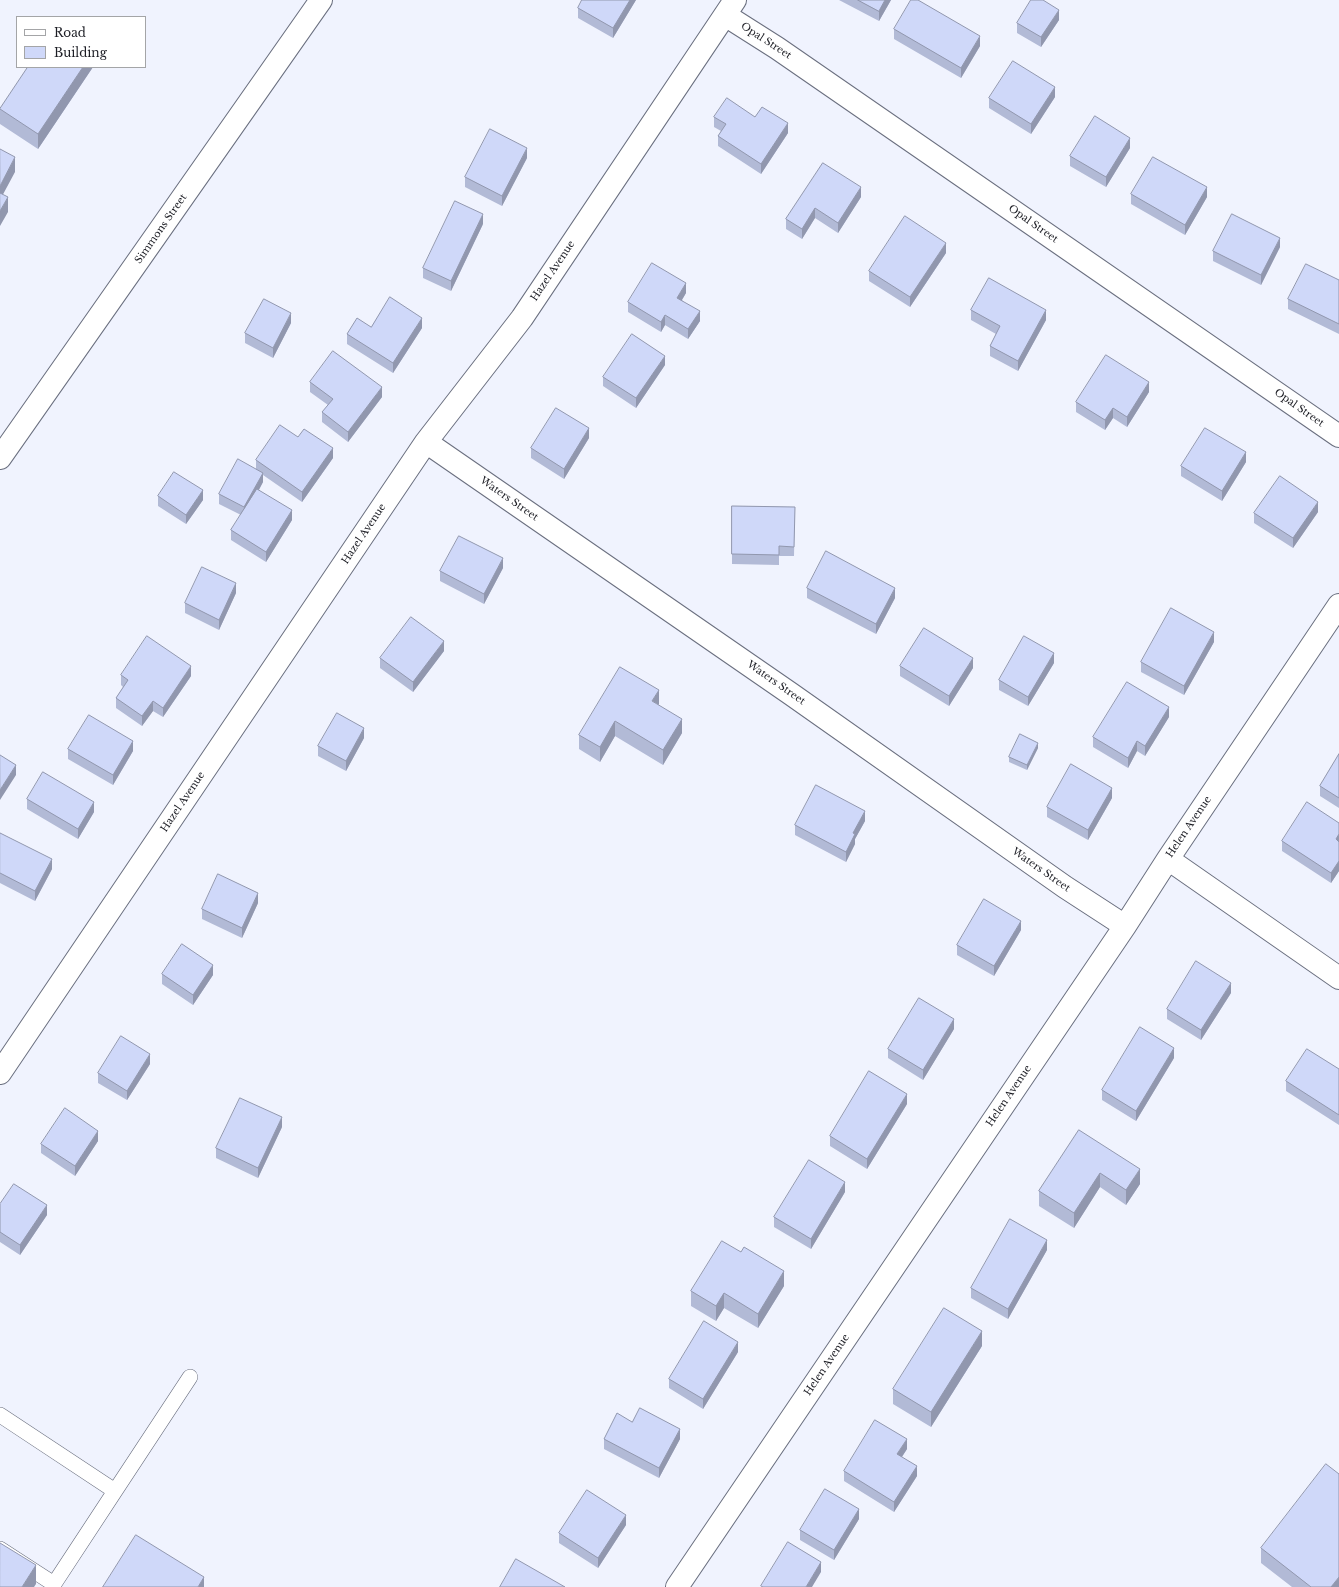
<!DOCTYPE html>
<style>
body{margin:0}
#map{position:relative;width:1339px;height:1587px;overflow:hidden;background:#f0f3fe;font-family:"Libre Baskerville",serif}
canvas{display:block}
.legend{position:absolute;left:16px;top:16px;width:130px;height:52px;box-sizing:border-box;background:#fff;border:1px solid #a4a5a7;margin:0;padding:5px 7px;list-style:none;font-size:12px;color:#1c1d24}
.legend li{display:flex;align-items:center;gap:8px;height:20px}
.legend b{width:20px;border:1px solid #a4a5a7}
</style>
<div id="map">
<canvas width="1339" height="1587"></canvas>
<ul class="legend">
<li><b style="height:5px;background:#fff"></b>Road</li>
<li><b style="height:11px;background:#cfd8f9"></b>Building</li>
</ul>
</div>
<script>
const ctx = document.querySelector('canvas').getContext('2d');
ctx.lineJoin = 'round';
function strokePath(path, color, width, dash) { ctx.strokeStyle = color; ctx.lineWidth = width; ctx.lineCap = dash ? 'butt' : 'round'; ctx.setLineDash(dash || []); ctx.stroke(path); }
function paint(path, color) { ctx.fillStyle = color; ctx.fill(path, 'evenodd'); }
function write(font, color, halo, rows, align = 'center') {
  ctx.font = font + ' "Libre Baskerville",serif'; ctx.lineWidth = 3.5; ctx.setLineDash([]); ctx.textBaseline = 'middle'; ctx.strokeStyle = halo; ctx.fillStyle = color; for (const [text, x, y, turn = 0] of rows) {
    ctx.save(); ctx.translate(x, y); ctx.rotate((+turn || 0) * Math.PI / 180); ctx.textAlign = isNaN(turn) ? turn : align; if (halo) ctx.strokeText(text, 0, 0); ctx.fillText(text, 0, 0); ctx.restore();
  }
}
const lane = new Path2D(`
 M0 1415 115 1491 52 1587
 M115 1491 190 1377
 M0 1549 54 1584`);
const street = new Path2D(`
 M725 15 777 48 1339 436
 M426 442 791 694 1065 887 1125 926
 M1168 859 1339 978
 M0 1073 426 442 522 318 735 0
 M677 1587 1125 926 1168 859 1339 605`);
const secondary = new Path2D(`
 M0 458 321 0`);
strokePath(lane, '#6a6f7f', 16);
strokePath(street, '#6a6f7f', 24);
strokePath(secondary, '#6a6f7f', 24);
strokePath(lane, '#fff', 15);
strokePath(street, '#fff', 22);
strokePath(secondary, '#fff', 22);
paint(new Path2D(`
 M636 0 613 38 578 18V8Z
 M839 0H891L879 21Z
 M1059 20 1041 47 1017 33V23Z
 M894 29 980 46 961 78 894 39Z
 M28 67H93L38 149 0 124V109Z
 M1055 97 1031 134 989 108V98Z
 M714 117H755L788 133 761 174 718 146V136L721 131 714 127Z
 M1130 148 1106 187 1070 166V156Z
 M527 158 502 206 465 187V177Z
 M823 163 861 197 838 233 815 218 802 239 786 229V219Z
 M1131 194 1207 197 1185 235 1131 204Z
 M483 224 451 291 423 278V268Z
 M1280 247 1261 285 1213 261V251Z
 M946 253 910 307 869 281V271Z
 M1339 280V334L1288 309V299Z
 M686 293 682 300 700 321 688 339 665 325 661 332 628 312V302Z
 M971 310 1046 320 1018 371 990 356V346L996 334 971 320Z
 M291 323 273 358 245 343V333Z
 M371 327 422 328 393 373 347 344V334Z
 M665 365 636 408 603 386V377Z
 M310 382 382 397 348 442 322 422V412L328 405 310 392Z
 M1149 392 1127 427 1113 418 1105 430 1076 412V402Z
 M298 437 333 458 302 502 263 475V482L259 490 292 520 266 562 231 540V530L241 515 219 504V494L256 469V460Z
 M589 438 564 479 531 458V448Z
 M1246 462 1222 501 1181 476V466Z
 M158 496 203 500 186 524 158 506Z
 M732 506 795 507 794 556H779V565L732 564Z
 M1318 512 1293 548 1254 523V513Z
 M503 568 484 604 440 581V571Z
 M807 588 895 598 876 634 807 598Z
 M236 593 219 630 185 613V603Z
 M1214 642 1184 695 1141 672V662Z
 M444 651 413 692 380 668V658Z
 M1054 663 1028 706 999 690V680Z
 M900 666 973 668 949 706 900 676Z
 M121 675 191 676 163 717 153 711 142 726 116 708V698L123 687 121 685Z
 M659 705 682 733 663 765 615 736 600 762 579 749V735Z
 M1169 717 1145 756 1137 751 1128 768 1093 747V737Z
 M364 738 346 771 318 756V746Z
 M1038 748 1027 770 1009 762V757Z
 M68 749 133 751 113 785 68 759Z
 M1339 754V808L1320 796V786Z
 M1112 798 1088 840 1047 817V807Z
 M27 799 94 812 78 839 27 809Z
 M865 821 855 839V844L846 862 795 835V825Z
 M1339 823V871L1331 883 1282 851V841Z
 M0 833 52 869 35 901 0 883Z
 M258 903 242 938 202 919V909Z
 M1021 930 994 976 957 955V945Z
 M162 974 213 975 193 1005 162 984Z
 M1231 993 1201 1040 1167 1019V1009Z
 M954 1029 923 1080 888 1058V1049Z
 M1174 1058 1136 1121 1102 1100V1090Z
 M150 1064 127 1100 98 1083V1073Z
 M1339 1069V1125L1286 1091V1081Z
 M907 1104 867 1169 830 1146V1136Z
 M282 1127 258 1178 216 1158V1148Z
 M1079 1130 1140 1184 1126 1205 1100 1187 1074 1228 1039 1206V1191Z
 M98 1141 75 1176 41 1153V1144Z
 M845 1192 811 1249 774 1227V1217Z
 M0 1204 47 1215 20 1255 0 1242Z
 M1047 1250 1008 1319 971 1298V1288Z
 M784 1286 758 1328 724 1308 716 1321 691 1306V1291Z
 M982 1346 931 1427 893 1404V1389Z
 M738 1352 703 1409 669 1388V1379Z
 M632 1422 680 1439 659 1478 604 1449V1439Z
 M907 1449 902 1457 917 1476 894 1512 844 1481V1471Z
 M859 1519 834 1560 800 1540V1530Z
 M626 1525 598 1568 559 1543V1533Z
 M1261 1548 1339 1587H1292L1261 1563Z`), '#b2bad6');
paint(new Path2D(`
 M630 0H636L613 38V28Z
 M885 0H891L879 21V11Z
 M1059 10V20L1041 47V37Z
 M980 36V46L961 78V68Z
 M83 67H93L38 149V134Z
 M1055 87V97L1031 134V124Z
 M788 123V133L761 174V164Z
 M1130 138V148L1106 187V177Z
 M527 148V158L502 206V196Z
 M15 157V172L0 200V186Z
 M861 187V197L838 233V223Z
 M1207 187V197L1185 235V225Z
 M8 197V212L0 226V211Z
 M815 208V218L802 239V229Z
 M483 214V224L451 291V281Z
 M1280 238V247L1261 285V275Z
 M946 243V253L910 307V297Z
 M686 283V293L677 308V298Z
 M1046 310V320L1018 371V361Z
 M700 311V321L688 339V329Z
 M291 313V323L273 358V348Z
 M665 315V325L661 332V322Z
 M422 318V328L393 373V363Z
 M665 356V365L636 408V398Z
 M1149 382V392L1127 427V417Z
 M382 387V397L348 442V432Z
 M1113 408V418L1105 430V420Z
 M589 428V438L564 479V469Z
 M333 448V458L302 502V492Z
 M1246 452V462L1222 501V491Z
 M263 473V482L244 517V507Z
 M203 490V500L186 524V515Z
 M1318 502V512L1293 548V538Z
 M292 510V520L266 562V552Z
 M503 558V568L484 604V594Z
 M236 583V593L219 630V620Z
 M895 588V598L876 634V624Z
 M1214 632V642L1184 695V686Z
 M444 641V651L413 692V682Z
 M1054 653V663L1028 706V697Z
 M973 658V668L949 706V696Z
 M191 666V676L163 717V708Z
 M659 690V705L652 701Z
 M153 701V711L142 726V716Z
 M1169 707V717L1145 756V746Z
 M682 719V733L663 765V750Z
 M615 721V736L600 762V747Z
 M364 728V738L346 771V761Z
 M133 741V751L113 785V775Z
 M1137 741V751L1128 768V758Z
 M1038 743V748L1027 770V765Z
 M16 765V775L0 800V790Z
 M1112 788V798L1088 840V830Z
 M94 802V812L78 839V829Z
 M865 811V821L855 839V844L846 862V852L853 833Z
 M1339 834V844L1336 839Z
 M52 859V869L35 901V891Z
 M1339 861V871L1331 883V873Z
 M258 893V903L242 938V928Z
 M1021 921V930L994 976V966Z
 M213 965V975L193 1005V995Z
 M1231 983V993L1201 1040V1030Z
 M954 1019V1029L923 1080V1070Z
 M1174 1048V1058L1136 1121V1111Z
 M150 1054V1064L127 1100V1091Z
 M907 1094V1104L867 1169V1159Z
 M282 1117V1127L258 1178V1168Z
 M98 1131V1141L75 1176V1166Z
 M1140 1169V1184L1126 1205V1190Z
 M1100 1173V1187L1074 1228V1213Z
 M845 1182V1192L811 1249V1239Z
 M47 1205V1215L20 1255V1245Z
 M1047 1240V1250L1008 1319V1309Z
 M784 1271V1286L758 1328V1314Z
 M724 1293V1308L716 1321V1306Z
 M982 1331V1346L931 1427V1412Z
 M738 1342V1352L703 1409V1399Z
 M680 1429V1439L659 1478V1468Z
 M907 1439V1449L897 1464V1454Z
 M917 1466V1476L894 1512V1502Z
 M859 1509V1519L834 1560V1550Z
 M626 1515V1525L598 1568V1558Z
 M821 1562V1572L812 1587H806Z
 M36 1565V1584L34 1587H22Z
 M204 1577V1587H198Z
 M1339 1577V1587H1331Z`), '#9197ae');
const building = new Path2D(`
 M582 0H630L613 28 578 8Z
 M858 0H885L879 11Z
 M911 0H918L980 36 961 68 894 29Z
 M1031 0H1043L1059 10 1041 37 1017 23Z
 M1013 61 1055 87 1031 124 989 98Z
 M28 67H83L38 134 0 109Z
 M727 98 755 117 762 107 788 123 761 164 718 136 726 124 714 117Z
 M1095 116 1130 138 1106 177 1070 156Z
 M490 129 527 148 502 196 465 177Z
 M0 149 15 157 0 186Z
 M1153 157 1207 187 1185 225 1131 194Z
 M823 163 861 187 838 223 815 208 802 229 786 219Z
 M0 193 8 197 0 211Z
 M455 201 483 214 451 281 423 268Z
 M1232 214 1280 238 1261 275 1213 251Z
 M905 216 946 243 910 297 869 271Z
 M652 263 686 283 677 298 700 311 688 329 665 315 661 322 628 302Z
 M1306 264 1339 280V324L1288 299Z
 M989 278 1046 310 1018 361 990 346 1000 326 971 310Z
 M390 297 422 318 393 363 347 334 357 318 371 327Z
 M264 299 291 313 273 348 245 333Z
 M632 334 665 356 636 398 603 377Z
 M333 351 382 387 348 432 322 412 333 399 310 382Z
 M1106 355 1149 382 1127 417 1113 408 1105 420 1076 402Z
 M556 408 589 428 564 469 531 448Z
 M280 425 298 437 304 429 333 448 302 492 256 460Z
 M1205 428 1246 452 1222 491 1181 466Z
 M238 459 263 473 244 507 219 494Z
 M174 472 203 490 186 515 158 496Z
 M1280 476 1318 502 1293 538 1254 513Z
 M257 489 292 510 266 552 231 530Z
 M732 506 795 507 794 547 779 546V555L732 554Z
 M459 536 503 558 484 594 440 571Z
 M826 551 895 588 876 624 807 588Z
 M202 567 236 583 219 620 185 603Z
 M1171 608 1214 632 1184 686 1141 662Z
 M411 617 444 641 413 682 380 658Z
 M924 628 973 658 949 696 900 666Z
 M147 636 191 666 163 708 153 701 142 716 116 698 128 680 121 675Z
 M1024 636 1054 653 1028 697 999 680Z
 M620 667 659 690 652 701 682 719 663 750 615 721 600 747 579 735Z
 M1127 682 1169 707 1145 746 1137 741 1128 758 1093 737Z
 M337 713 364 728 346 761 318 746Z
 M89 715 133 741 113 775 68 749Z
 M1020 734 1038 743 1027 765 1009 757Z
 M1339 754V798L1320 786Z
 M0 755 16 765 0 790Z
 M1071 764 1112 788 1088 830 1047 807Z
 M43 772 94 802 78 829 27 799Z
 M816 785 865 811 853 833 855 834 846 852 795 825Z
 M1307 802 1339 823V834L1336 839 1339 842V861L1331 873 1282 841Z
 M0 833 52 859 35 891 0 873Z
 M218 874 258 893 242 928 202 909Z
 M984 899 1021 921 994 966 957 945Z
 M182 944 213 965 193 995 162 974Z
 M1196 961 1231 983 1201 1030 1167 1009Z
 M919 998 954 1019 923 1070 888 1049Z
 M1140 1027 1174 1048 1136 1111 1102 1090Z
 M121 1036 150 1054 127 1091 98 1073Z
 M1307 1049 1339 1069V1115L1286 1081Z
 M869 1071 907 1094 867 1159 830 1136Z
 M240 1098 282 1117 258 1168 216 1148Z
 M65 1108 98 1131 75 1166 41 1144Z
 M1079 1130 1140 1169 1126 1190 1100 1173 1074 1213 1039 1191Z
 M809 1160 845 1182 811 1239 774 1217Z
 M14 1184 47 1205 20 1245 0 1232V1204Z
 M1010 1219 1047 1240 1008 1309 971 1288Z
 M722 1241 741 1252 744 1247 784 1271 758 1314 724 1293 716 1306 691 1291Z
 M944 1308 982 1331 931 1412 893 1389Z
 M704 1321 738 1342 703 1399 669 1379Z
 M640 1408 680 1429 659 1468 604 1439 617 1413 632 1422Z
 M875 1420 907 1439 897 1454 917 1466 894 1502 844 1471Z
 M1326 1464 1339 1474V1577L1331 1587H1311L1261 1548Z
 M825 1489 859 1509 834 1550 800 1530Z
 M587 1490 626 1515 598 1558 559 1533Z
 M136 1535 204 1577 198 1587H103Z
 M788 1542 821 1562 806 1587H763L761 1586Z
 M0 1543 36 1565 22 1587H0Z
 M516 1559 565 1587H500Z`);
paint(building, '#cfd8f9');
strokePath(building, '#9197ae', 1);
write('10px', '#1c1d24', '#fff', [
 ["Opal Street",766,41,33],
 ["Opal Street",1033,224,35],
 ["Simmons Street",161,229,-55],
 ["Hazel Avenue",553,271,-56],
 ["Opal Street",1299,408,35],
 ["Waters Street",509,499,35],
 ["Hazel Avenue",364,534,-56],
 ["Waters Street",776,683,35],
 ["Hazel Avenue",183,802,-56],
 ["Helen Avenue",1189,827,-56],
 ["Waters Street",1041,870,35],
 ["Helen Avenue",1009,1096,-56],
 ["Helen Avenue",827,1365,-56]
]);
</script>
